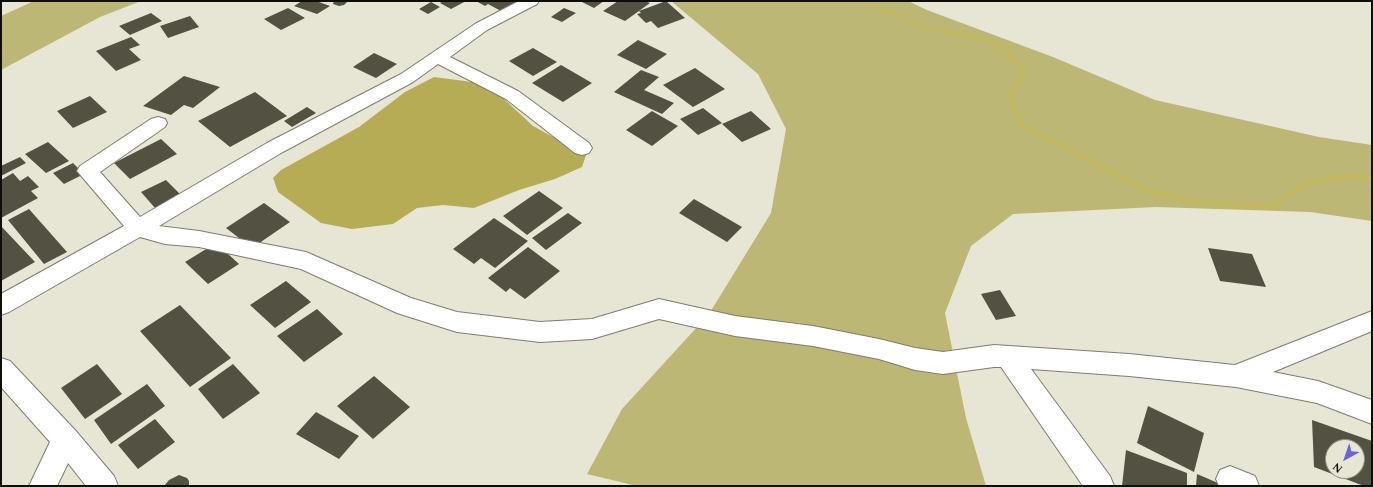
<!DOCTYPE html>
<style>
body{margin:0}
#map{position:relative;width:1373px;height:487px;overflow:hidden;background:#e7e6d4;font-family:Spectral,serif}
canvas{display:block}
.frame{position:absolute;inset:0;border:2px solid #0e0e08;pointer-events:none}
.north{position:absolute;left:1325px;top:439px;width:40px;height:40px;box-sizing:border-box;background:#e7e6d4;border:1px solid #909082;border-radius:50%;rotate:220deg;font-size:11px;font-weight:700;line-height:16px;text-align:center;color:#0e0e08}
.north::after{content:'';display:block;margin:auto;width:14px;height:18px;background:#6c61db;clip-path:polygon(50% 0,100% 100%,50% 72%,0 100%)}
</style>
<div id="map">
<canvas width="1373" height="487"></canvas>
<div class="frame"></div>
<div class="north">N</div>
</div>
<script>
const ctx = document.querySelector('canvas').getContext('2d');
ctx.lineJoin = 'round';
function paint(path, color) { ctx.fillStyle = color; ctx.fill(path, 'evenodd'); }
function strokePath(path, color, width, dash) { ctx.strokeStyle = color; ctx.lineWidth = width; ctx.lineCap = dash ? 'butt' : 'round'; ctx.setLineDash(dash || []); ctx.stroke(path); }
paint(new Path2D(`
 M34 1H141L100 17 1 70V16Z
 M671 1H908L927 10 1053 57 1155 100 1319 137 1372 145V221L1310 212 1156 207 1013 214 971 246 945 313 966 418 986 486H637L587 474 622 409 709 314 771 213 786 129 758 74Z`), '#bdb776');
paint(new Path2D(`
 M434 77 480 83 504 99 533 126 586 155 582 167 555 179 519 190 474 208 443 205 417 208 393 224 352 229 321 223 278 192 273 178 281 170 359 127 405 92Z`), '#b6ac55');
paint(new Path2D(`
 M857 1H865L932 28 993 38 1027 69 1013 99 1024 124 1149 188 1196 199 1271 204 1307 179 1349 173 1372 175V181L1349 179 1309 184 1272 210 1196 205 1144 192 1019 127 1007 99 1021 69 989 41 929 31Z`), '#c1b861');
paint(new Path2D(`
 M302 1H316L330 6 317 14 294 6Z
 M334 1H347V2L344 5 339 6 333 4Z
 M443 1H466L451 9 440 3Z
 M476 1H519L501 11 488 4 485 6Z
 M580 1H604L594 8Z
 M618 1H645L650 3 625 21 603 11Z
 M666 1 685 18 658 28 651 21 646 23 637 14 641 13 639 11Z
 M431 2 440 7 428 14 419 9Z
 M288 8 305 18 281 30 264 19Z
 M564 8 576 13 562 22 551 17Z
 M151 13 162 21 130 35 119 26Z
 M190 16 199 27 168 38 160 26Z
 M131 37 140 45 129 49 141 60 116 71 96 51Z
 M638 40 667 54 646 69 617 55Z
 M533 48 557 62 533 76 509 61Z
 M374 53 397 64 376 78 353 67Z
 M561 65 592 83 563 102 532 83Z
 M695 68 725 89 693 107 663 85Z
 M641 70 659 77 644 90 674 103 662 114 614 92Z
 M184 76 220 87 193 108 184 105 171 115 143 106Z
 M255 92 287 116 230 147 198 121Z
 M90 96 107 112 73 128 57 111Z
 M307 107 316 113 292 127 284 121Z
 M703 108 722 123 698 135 680 119Z
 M652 111 678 126 652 146 626 130Z
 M751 111 771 129 742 142 722 124Z
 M161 139 177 154 130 179 114 163Z
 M48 142 69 161 46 173 25 154Z
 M20 157 26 163 1 176V166Z
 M73 163 84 174 64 184 53 173Z
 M13 173 20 181 28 176 39 187 31 191 38 198 1 218V180Z
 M166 180 180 194 155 208 141 192Z
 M539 191 563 208 527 235 503 216Z
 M694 199 742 227 727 242 679 213Z
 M264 203 290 222 252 248 226 228Z
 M29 209 67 252 44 264 8 220Z
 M568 213 582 223 546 250 532 238Z
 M494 218 528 241 495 268 481 258 474 264 453 249Z
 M1 226 35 262 1 281Z
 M216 243 239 264 208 284 185 262Z
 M528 247 560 271 525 299 510 288 506 292 488 278Z
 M1208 248 1252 254 1266 287 1220 281Z
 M286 281 311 302 275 328 250 305Z
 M1000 290 1016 316 996 320 981 294Z
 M180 305 231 358 190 387 140 331Z
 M317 309 343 334 304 362 277 336Z
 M97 364 122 394 85 419 61 388Z
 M233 364 260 393 223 419 198 389Z
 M374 376 410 407 373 439 337 406Z
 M147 384 165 406 111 444 94 420Z
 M1148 406 1204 433 1194 472 1137 443Z
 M316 412 359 436 339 459 296 434Z
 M155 419 175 442 138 469 118 445Z
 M1312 420 1372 441V486H1364L1314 467ZM1333 447H1357V471H1333Z
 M1126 450 1187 473V486H1122Z
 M1197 474 1225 486H1196Z
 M179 475 187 478 189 481V486H164L169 480Z`), '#525142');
const minor = new Path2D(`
 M519 1H539L537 4 487 30 450 57 518 91 589 143 592 148 589 153 582 155 575 153 506 99 438 64 413 82 281 153 159 226 199 231 306 252 411 298 457 312 540 322 592 319 659 299 735 316 813 326 879 339 915 348 943 352 994 345 1129 354 1235 365 1372 311V331L1273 372 1318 381 1372 400V424L1317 403 1236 387 1129 376 1031 369 1110 476 1114 486H1083L1001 367H994L943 374 915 370 879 359 813 346 735 336 659 319 592 339 540 342 457 332 397 313 301 269 199 247 165 244 140 237 9 312 1 315V294L124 226 77 171 80 166 151 119 158 117 165 119 167 123 165 127 100 172 140 217 267 143 401 74 475 24Z
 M1 358 10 361 75 430 114 476 118 486H86L68 463 57 486H29L50 442 1 387Z
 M1230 466 1255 476 1259 486H1219L1216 479 1220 470Z`);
strokePath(minor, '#7f7d6d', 2);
paint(minor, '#fff');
</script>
